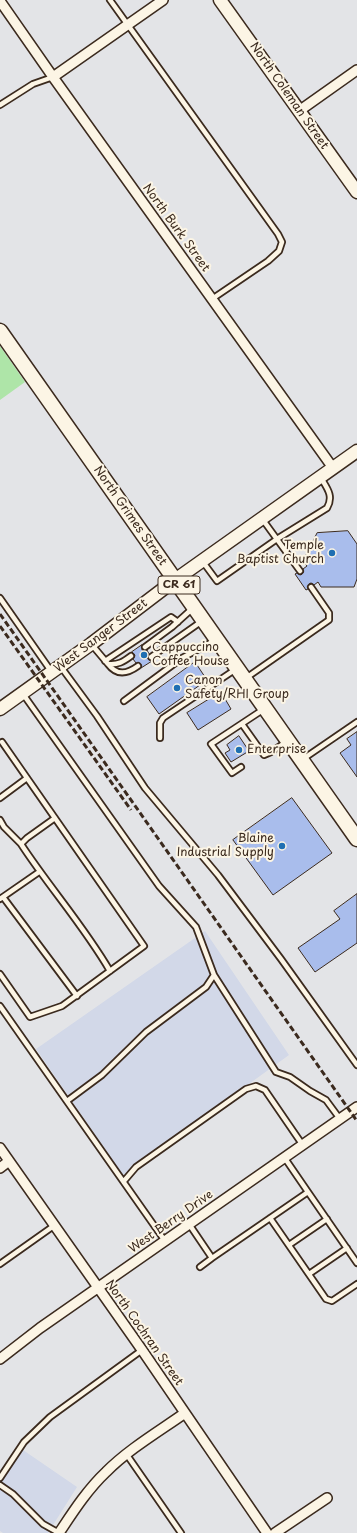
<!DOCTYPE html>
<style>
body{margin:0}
canvas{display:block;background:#e3e4e7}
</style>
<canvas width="357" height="1533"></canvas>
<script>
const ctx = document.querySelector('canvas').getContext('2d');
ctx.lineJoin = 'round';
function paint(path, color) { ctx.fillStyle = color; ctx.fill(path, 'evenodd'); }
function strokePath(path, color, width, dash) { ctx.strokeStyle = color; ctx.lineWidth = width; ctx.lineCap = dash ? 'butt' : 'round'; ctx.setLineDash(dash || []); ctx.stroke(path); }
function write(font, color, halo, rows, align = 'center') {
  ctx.font = font + ' "Playpen Sans",sans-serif'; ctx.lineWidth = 4; ctx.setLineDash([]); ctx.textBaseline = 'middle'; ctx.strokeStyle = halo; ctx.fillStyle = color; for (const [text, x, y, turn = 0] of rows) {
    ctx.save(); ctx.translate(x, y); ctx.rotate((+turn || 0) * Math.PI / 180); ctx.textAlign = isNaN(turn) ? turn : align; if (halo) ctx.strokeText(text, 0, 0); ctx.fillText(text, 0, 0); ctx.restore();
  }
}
paint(new Path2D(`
 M205 931 289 1055 123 1175 36 1049Z
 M23 1450 77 1487 48 1533H3L0 1531V1483Z`), '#d2d8e8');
paint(new Path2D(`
 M0 346 25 382 0 400Z`), '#aee5a8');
const building = new Path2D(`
 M348 531 357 544V579L354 587H321L318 582 314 585 311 583 309 584 308 589 306 590 295 574 297 573 301 575 303 573V569L307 566 303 561 317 533Z
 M142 645V650H147L149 654 147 656 148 659 152 661 141 668V664L136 663 133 659 135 655 132 652Z
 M195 662 207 680 159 714 147 697Z
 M221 692 231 709 198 730 187 713Z
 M357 732V777L340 753 351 745 347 739Z
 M239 736 249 751 231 762 225 753 230 750 227 745Z
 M292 798 332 853 273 895 233 840Z
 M357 894V943L315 972 298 948 340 919 334 911Z`);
paint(building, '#a9bdec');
strokePath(building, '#3b2a1e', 1);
const lane = new Path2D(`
 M110 0 278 234 282 242 279 251 268 261 212 299
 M0 105 33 84 53 77
 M263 520 300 571
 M203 562 217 581 277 539 327 508C334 496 327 488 321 478
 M0 598 51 671
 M92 645 108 664C118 665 123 662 131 656
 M145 647 172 627 193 608
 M151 657 202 621
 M105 661 171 617 178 622
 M108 664C117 676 127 674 138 666
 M61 667 97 716 145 788 218 875 281 959 357 1065
 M246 678 329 620V613L311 587
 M23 694 159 886 196 927 214 975 206 987 146 1032 102 1075 67 1101
 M124 701 182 658 216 640
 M242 724 264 755 271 752 286 742
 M160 738V723L163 718 236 669
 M303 759 357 722
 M241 767 232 773 211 744 264 709
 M0 798 27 778
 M55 818 27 838 21 844C49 887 84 926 110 971
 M0 820 4 827 21 844
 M3 897 77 996
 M0 899 39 872
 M0 974 30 1017 62 1006 144 946 2 742
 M214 975 276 1072 290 1077 310 1091 326 1100 340 1119
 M0 1006 165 1241
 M124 1181 136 1167 246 1089 256 1086 265 1090 302 1144
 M308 1192 357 1263
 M270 1218 326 1299 332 1301 357 1284
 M189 1224 212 1258 308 1192 284 1157
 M289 1245 327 1219
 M0 1264 55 1225
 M200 1267 212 1258
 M309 1274 347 1248
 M127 1455 181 1533
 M0 1478 24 1442 50 1417 142 1350
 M0 1485 13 1494 43 1524 59 1533`);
const street = new Path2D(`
 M0 1 53 77 333 468
 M53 77 163 0
 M299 111 357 70
 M0 1148 142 1350 267 1533
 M0 1168 9 1161
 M0 1359 40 1328 357 1107
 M59 1533C73 1512 87 1490 106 1472 129 1449 158 1432 185 1413
 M275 1533 327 1498`);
const secondary = new Path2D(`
 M220 0 357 192
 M0 709 91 644 175 580 357 451`);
const primary = new Path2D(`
 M0 331 357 839`);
strokePath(lane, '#3b2a1e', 8);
strokePath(street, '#3b2a1e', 12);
strokePath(secondary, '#3b2a1e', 15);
strokePath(primary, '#3b2a1e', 17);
strokePath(lane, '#fcf5e5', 4.5);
strokePath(street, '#fcf5e5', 9);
strokePath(secondary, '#fcf5e5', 12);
strokePath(primary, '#fcf5e5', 14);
strokePath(new Path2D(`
 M0 614 357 1121
 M0 626 131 810`), '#3b2a1e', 3, [6, 3]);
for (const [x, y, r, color] of [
 [332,553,4,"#1f6fb2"],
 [144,655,4,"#1f6fb2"],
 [177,688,4,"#1f6fb2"],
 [239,750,4,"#1f6fb2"],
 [282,846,4,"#1f6fb2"]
]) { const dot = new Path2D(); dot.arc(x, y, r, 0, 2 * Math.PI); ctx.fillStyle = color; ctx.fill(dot); strokePath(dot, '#fcf5e5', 1.5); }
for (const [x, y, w] of [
 [179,585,42]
]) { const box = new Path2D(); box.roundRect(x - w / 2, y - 9, w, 18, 3); ctx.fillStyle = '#fcf5e5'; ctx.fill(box); strokePath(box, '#3b2a1e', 1); }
write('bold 11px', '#3b2a1e', null, [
 ["CR 61",179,585]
]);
write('12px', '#3b2a1e', '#fcf5e5', [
 ["North Coleman Street",289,96,55],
 ["North Burk Street",176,228,54],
 ["North Grimes Street",130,516,55],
 ["West Sanger Street",101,636,-37],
 ["West Berry Drive",171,1222,-35],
 ["North Cochran Street",144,1333,55]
]);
write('12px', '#3b2a1e', '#fcf5e5', [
 ["Temple",324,546,"right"],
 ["Baptist Church",324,560,"right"],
 ["Cappuccino",152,648],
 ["Coffee House",152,662],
 ["Canon",185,681],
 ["Safety/RHI Group",185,695],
 ["Enterprise",247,750],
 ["Blaine",274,839,"right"],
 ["Industrial Supply",274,853,"right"]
], 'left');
</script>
